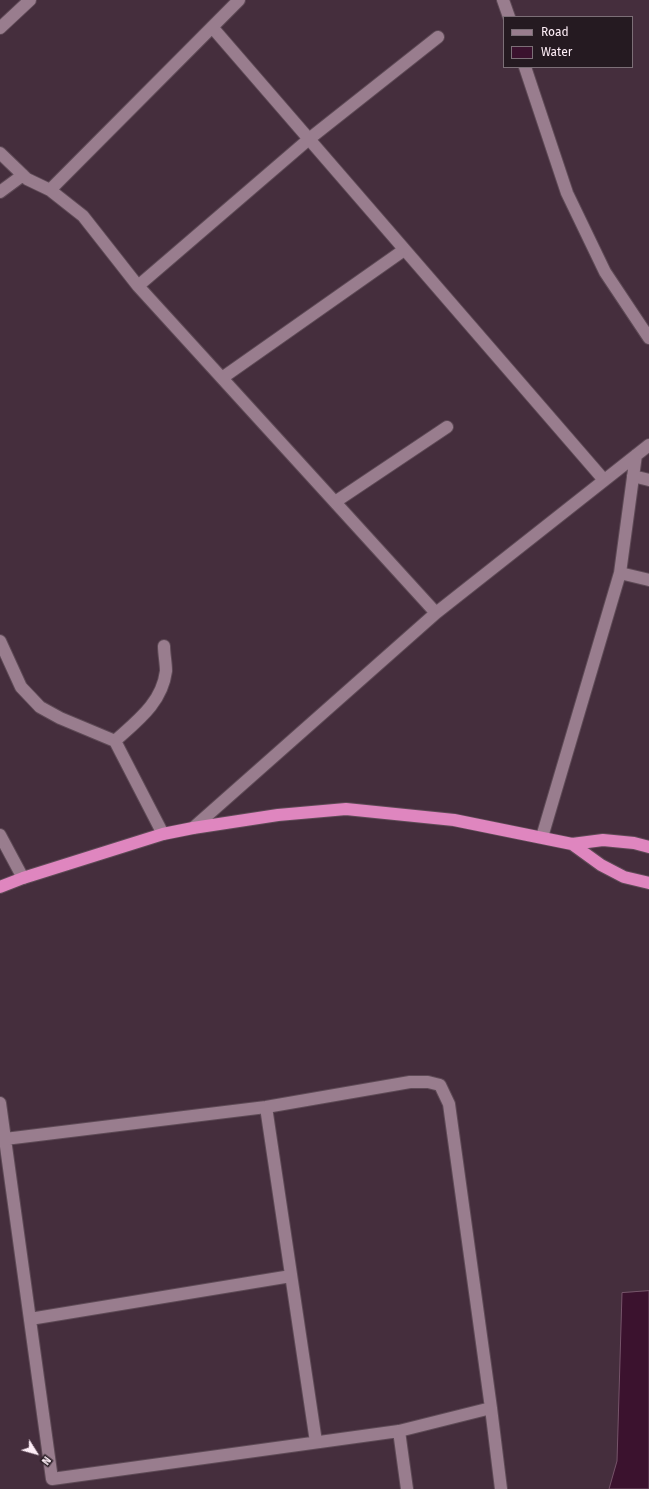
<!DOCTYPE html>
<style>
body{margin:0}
#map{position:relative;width:649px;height:1489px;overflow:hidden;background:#452e3d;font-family:"Fira Sans",sans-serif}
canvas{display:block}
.legend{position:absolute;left:503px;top:16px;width:130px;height:52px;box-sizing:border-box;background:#251a21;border:1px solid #7c6f77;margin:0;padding:5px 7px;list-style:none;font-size:12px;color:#feeef7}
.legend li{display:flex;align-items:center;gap:8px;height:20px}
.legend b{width:20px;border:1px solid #7c6f77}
.north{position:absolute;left:16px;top:1433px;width:40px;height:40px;-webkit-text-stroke:3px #251a21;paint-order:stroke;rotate:127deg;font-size:11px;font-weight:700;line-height:16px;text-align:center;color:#feeef7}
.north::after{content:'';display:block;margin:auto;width:14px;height:18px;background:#feeef7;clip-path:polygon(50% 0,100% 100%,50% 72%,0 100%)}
</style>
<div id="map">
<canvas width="649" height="1489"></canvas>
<ul class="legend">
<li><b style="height:5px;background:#997d8e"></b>Road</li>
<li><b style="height:11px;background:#3b122e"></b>Water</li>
</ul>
<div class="north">N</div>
</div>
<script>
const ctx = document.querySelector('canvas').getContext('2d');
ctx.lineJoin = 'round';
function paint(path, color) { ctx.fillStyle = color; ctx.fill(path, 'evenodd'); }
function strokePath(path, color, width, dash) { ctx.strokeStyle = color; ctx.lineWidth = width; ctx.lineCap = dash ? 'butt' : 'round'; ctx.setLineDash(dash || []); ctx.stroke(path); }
const water = new Path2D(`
 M649 1291V1489H609L617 1461 622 1293Z`);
paint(water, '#3b122e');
strokePath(water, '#76546a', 1);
const minor = new Path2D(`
 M239 0 50 190 83 216 138 286 436 613
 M503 0 509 17
 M212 27 604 480
 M0 28 30 0
 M525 67 567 193 605 272 649 338
 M0 153 27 179 50 190
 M0 192 23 175
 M138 286 309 139 438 37
 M222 378 404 250
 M633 476 649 480
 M335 502 447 427
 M620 573 636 455
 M0 641 21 687 40 707 60 718 115 741 163 834
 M115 741C137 721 162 703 166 671 166 663 164 654 164 646
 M193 828 436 613 649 445
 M0 835 23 878
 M542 837 620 573 649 580
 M410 1082H428L440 1085 449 1104 491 1408 399 1431 52 1479 5 1139 266 1107Z
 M0 1103 5 1139
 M266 1107 316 1442
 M30 1319 291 1276
 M491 1408 501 1489
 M399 1431 407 1489`);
const highway = new Path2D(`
 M572 844 601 865 624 877 649 883
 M0 887 23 878 163 834 193 828 278 815 346 809 454 820 572 844 603 840 634 843 649 847`);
strokePath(minor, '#5e4a56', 14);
strokePath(highway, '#5e4a56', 14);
strokePath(minor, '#997d8e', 12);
strokePath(highway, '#df86bf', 12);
</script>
